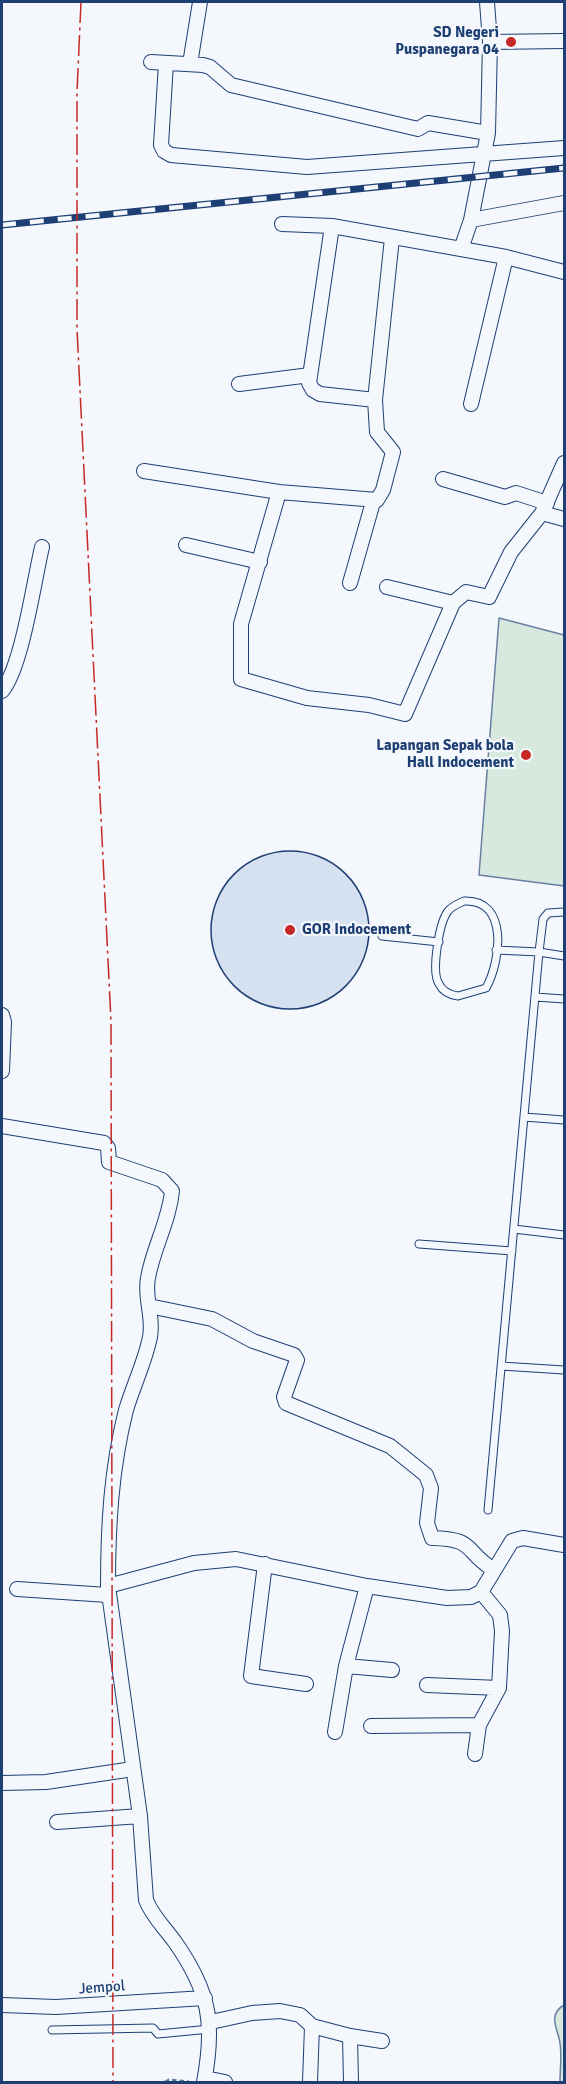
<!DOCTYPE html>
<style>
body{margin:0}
#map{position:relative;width:566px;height:2084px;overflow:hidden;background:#f4f7fb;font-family:Signika,sans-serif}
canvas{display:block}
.frame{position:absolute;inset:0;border:3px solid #1d3f73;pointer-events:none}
</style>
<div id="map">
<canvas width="566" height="2084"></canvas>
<div class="frame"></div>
</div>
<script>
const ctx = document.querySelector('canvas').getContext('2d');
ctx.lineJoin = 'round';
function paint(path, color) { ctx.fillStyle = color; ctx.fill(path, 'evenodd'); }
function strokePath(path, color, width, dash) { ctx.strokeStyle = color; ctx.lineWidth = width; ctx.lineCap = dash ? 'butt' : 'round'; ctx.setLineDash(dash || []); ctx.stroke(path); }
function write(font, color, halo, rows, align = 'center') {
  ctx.font = font + ' Signika,sans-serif'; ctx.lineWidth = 4.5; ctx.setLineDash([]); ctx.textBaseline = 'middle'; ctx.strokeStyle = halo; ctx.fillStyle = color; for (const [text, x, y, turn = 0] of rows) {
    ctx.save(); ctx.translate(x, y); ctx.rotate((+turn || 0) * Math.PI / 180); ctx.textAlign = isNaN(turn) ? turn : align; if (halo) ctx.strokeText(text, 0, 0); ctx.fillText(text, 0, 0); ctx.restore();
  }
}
const green = new Path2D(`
 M499 618 564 635V886L479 875Z
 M564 2005V2082H560C560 2070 562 2056 560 2043 558 2029 547 2015 564 2005Z`);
paint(green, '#d7e8df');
strokePath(green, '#687fa3', 1.5);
const building = new Path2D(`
 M211 930a79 79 0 1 1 158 0a79 79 0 1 1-158 0Z`);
paint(building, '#d5e0f0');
strokePath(building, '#1d3f73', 1.5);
const service = new Path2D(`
 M464 901C509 899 501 961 486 988L458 996C450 995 443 992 439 984 431 972 439 923 448 911 452 906 458 904 464 901Z
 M564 912 548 913 543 919 539 952 564 956
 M382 936 439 942
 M535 997 564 999
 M524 1117 564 1120
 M514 1229 564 1235
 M419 1244 512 1251
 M501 1366 564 1370
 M488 1510 539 952 496 950
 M52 2030 153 2028 158 2034 210 2029`);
const minor = new Path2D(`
 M487 2 490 42 564 41
 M151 62 203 65 210 67 231 85 418 129 428 123 488 133
 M166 63 161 145 164 151 171 155 307 167 564 148
 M190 64 200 2
 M471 220 564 203
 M282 224 332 226 506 257 564 272
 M332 226 309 383 313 390 320 394 375 400
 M461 249 471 220 488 133 490 42
 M239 384 310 375
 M471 404 506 257
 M144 471 279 492 377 500 383 490 393 452 377 432 375 400 392 238
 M443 479 505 497 516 493 547 503
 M279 492 241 624V679L307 698 369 705 405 714 453 603 466 592 489 597 511 552 542 513 564 463
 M542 513 564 519
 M186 545 260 562
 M350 583 373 502
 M387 587 453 603
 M2 691C22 667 34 581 42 547
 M2 1015 4 1022 2 1071
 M2 1126 104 1143 108 1148 109 1162 162 1180 172 1191C169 1222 153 1248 148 1278 144 1298 154 1317 150 1337 145 1362 133 1386 126 1410 111 1469 108 1527 108 1586
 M149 1306 212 1319 253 1341 294 1355 297 1360 284 1397 286 1403 390 1446 426 1475 431 1488 427 1523 432 1538C477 1539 463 1551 494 1570
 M265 1564 251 1676 306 1684
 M17 1589 108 1595
 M346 1666 392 1670
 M427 1685 499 1688
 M371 1726 479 1725
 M335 1732 346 1666 367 1586
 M475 1754 479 1725 499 1688 502 1631 500 1615 481 1592
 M2 1783 46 1782 133 1769
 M57 1822 140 1816
 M2 2005 56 2007 205 1998
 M211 2022 252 2013 280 2011 300 2015 312 2026 350 2036 351 2082
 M350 2036 382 2041
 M205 2078 225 2082
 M204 2082C215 2024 210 1992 175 1942 165 1928 152 1916 146 1900L140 1816 108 1586 194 1563 236 1559 367 1586 447 1598 471 1597 481 1592 512 1541 523 1538 564 1545
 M310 2082 312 2026`);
strokePath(service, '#1d3f73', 9);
strokePath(minor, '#1d3f73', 16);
strokePath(new Path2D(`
 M165 2082 169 2080 189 2082`), '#5e769c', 3, [4.5, 3]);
strokePath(service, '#f4f7fb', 7);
strokePath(minor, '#f4f7fb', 14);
const rail = new Path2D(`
 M2 225 564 168`);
strokePath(rail, '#1d3f73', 7);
strokePath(rail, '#f4f7fb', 4.5, [14]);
strokePath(new Path2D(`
 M81 2 77 92V329L111 1021 113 2082`), '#c62828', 1.5, [21, 4.5, 3, 4.5]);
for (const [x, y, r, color] of [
 [511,42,6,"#c62828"],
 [526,755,6,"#c62828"],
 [290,930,6,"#c62828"]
]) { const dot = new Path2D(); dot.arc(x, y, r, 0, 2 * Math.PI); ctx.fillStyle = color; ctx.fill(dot); strokePath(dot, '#f4f7fb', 2); }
write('bold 15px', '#1d3f73', '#f4f7fb', [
 ["SD Negeri",499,33],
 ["Puspanegara 04",499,50],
 ["Lapangan Sepak bola",514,746],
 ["Hall Indocement",514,763],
 ["GOR Indocement",302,930,"left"]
], 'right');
write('15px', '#1d3f73', '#f4f7fb', [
 ["Jempol",102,1988,-4]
]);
</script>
